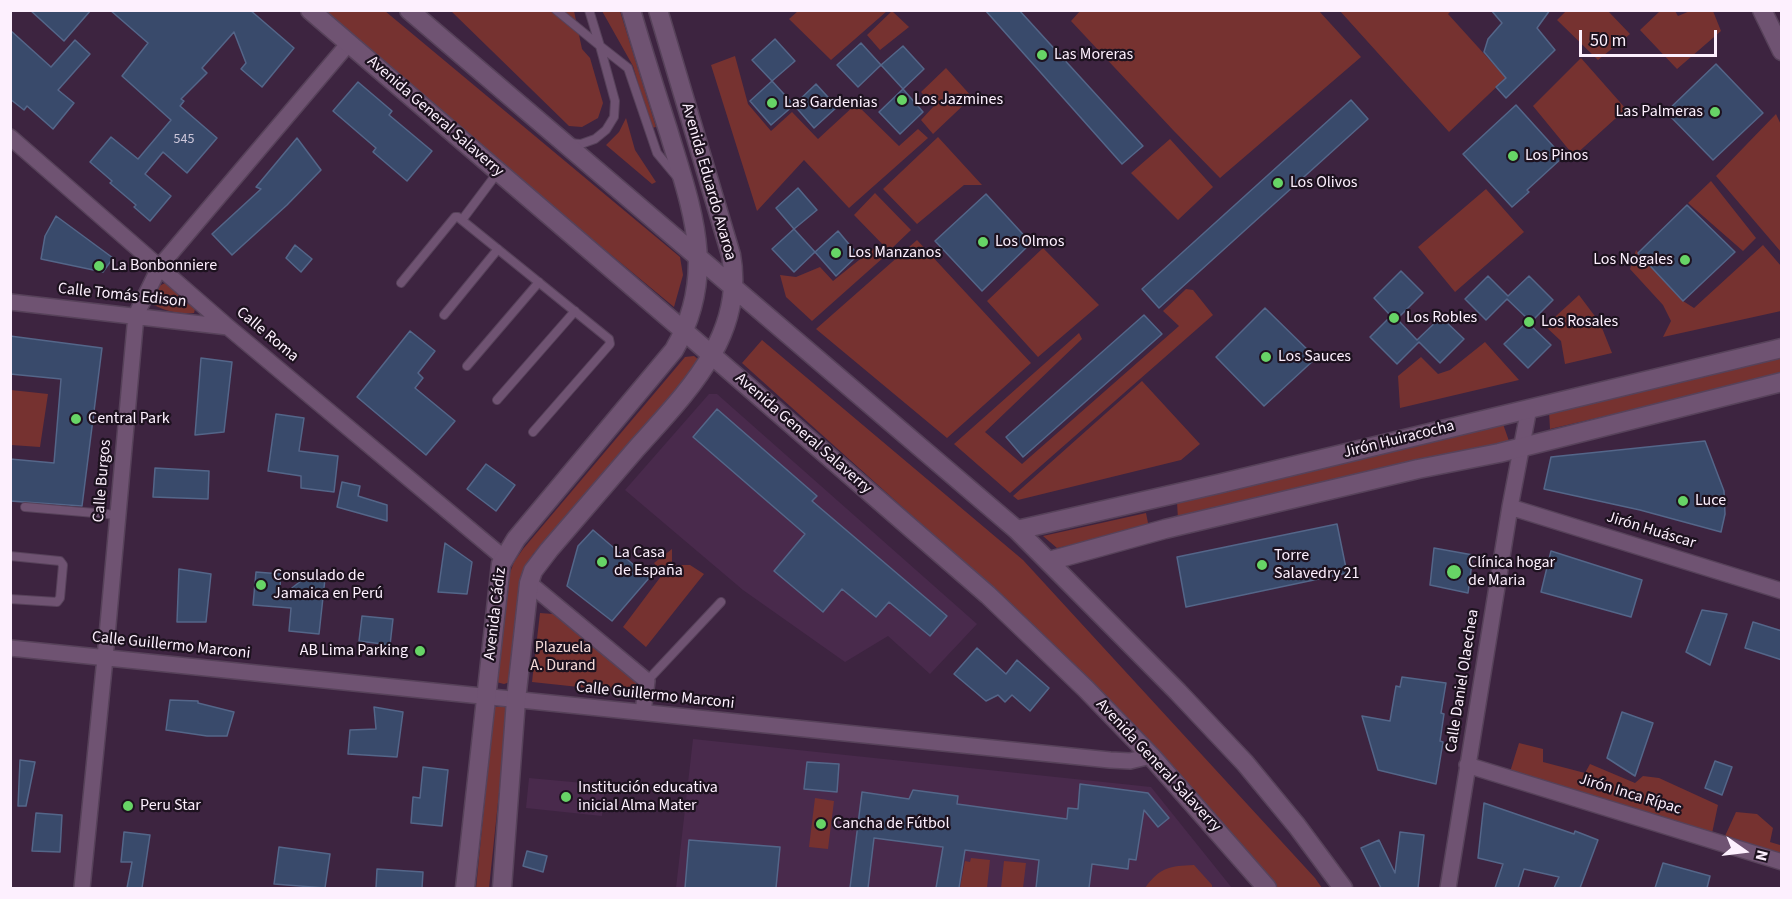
<!DOCTYPE html>
<meta charset="utf-8">
<style>
body{margin:0}
#map{position:relative;width:1792px;height:899px;overflow:hidden;background:#3d2440;font-family:"Source Sans 3",sans-serif}
canvas{display:block}
.frame{position:absolute;inset:0;border:12px solid #fdf0fe;pointer-events:none}
.north{position:absolute;left:1714px;top:821px;width:60px;height:60px;-webkit-text-stroke:4px #1d121f;paint-order:stroke;rotate:104deg;font-size:16px;font-weight:700;line-height:24px;text-align:center;color:#fdf0fe}
.north::after{content:'';display:block;margin:auto;width:21px;height:27px;background:#fdf0fe;clip-path:polygon(50% 0,100% 100%,50% 72%,0 100%)}
.scale{position:absolute;left:1579px;top:30px;width:138px;height:27px;box-sizing:border-box;border:3px solid #fdf0fe;border-top:0;padding-left:8px;font-size:18px;line-height:21px;white-space:nowrap;color:#fdf0fe;-webkit-text-stroke:4px #1d121f;paint-order:stroke}
</style>
<div id="map">
<canvas width="1792" height="899"></canvas>
<div class="frame"></div>
<div class="north">N</div>
<div class="scale">50 m</div>
</div>
<script>
const ctx = document.querySelector('canvas').getContext('2d');
ctx.lineJoin = 'round';
function paint(path, color) { ctx.fillStyle = color; ctx.fill(path, 'evenodd'); }
function strokePath(path, color, width, dash) { ctx.strokeStyle = color; ctx.lineWidth = width; ctx.lineCap = dash ? 'butt' : 'round'; ctx.setLineDash(dash || []); ctx.stroke(path); }
function write(font, color, halo, rows, align = 'center') {
  ctx.font = font + ' "Source Sans 3",sans-serif'; ctx.lineWidth = 4.5; ctx.setLineDash([]); ctx.textBaseline = 'middle'; ctx.strokeStyle = halo; ctx.fillStyle = color; for (const [text, x, y, turn = 0] of rows) {
    ctx.save(); ctx.translate(x, y); ctx.rotate((+turn || 0) * Math.PI / 180); ctx.textAlign = isNaN(turn) ? turn : align; if (halo) ctx.strokeText(text, 0, 0); ctx.fillText(text, 0, 0); ctx.restore();
  }
}
paint(new Path2D(`
 M709 394H717L977 624 930 674 888 636 845 662 743 590 625 490Z
 M693 739 1151 787 1232 888H676Z
 M529 778 605 785 602 816 526 808Z`), '#492a4c');
paint(new Path2D(`
 M317 11H385L680 257 683 275 674 307Z
 M451 11H574L582 49 590 58 603 103 598 118 582 127 569 126Z
 M602 11H620L656 127 651 128 633 66Z
 M798 11V10L887 11 831 60 789 19Z
 M892 11 909 27 880 50 867 35Z
 M1080 11H1319L1361 57 1220 178 1173 130 1071 21Z
 M1340 11H1451L1448 14 1506 78 1449 132Z
 M1566 11H1608L1630 34 1598 60 1557 20Z
 M1713 11 1721 31 1677 69 1640 30 1660 11H1675L1678 16 1690 11Z
 M735 56 748 104 771 131 792 112 818 139 856 104 899 146 918 129 928 138 849 208 804 160 757 211 711 65Z
 M1581 58 1626 109 1574 156 1533 106Z
 M946 68 972 97 933 134 921 120 934 106 921 92Z
 M1776 114 1782 127 1781 252 1716 176Z
 M626 118 635 150 656 182 652 184 606 145 619 132Z
 M938 137 982 185H964L917 224 883 189Z
 M1170 139 1213 187 1178 220 1131 173Z
 M1711 181 1756 238 1743 251 1688 203Z
 M1486 189 1524 232 1455 292 1418 247Z
 M875 193 911 230 889 251 854 215Z
 M917 240 1031 363 947 438 816 329Z
 M1763 245 1781 266V311L1663 337 1671 321 1663 305 1630 269 1636 250 1683 301 1694 308Z
 M874 248 884 257 812 321 786 297 780 275 796 277 820 267 833 281Z
 M1043 248 1099 305 1038 357 987 301Z
 M165 283 196 305 194 313C180 314 167 312 154 305L159 286Z
 M1186 289 1193 290 1213 315 1010 493 954 444 1079 333 1082 339 985 432 1022 464 1179 326 1163 311Z
 M1579 295 1600 323 1612 353 1565 364 1561 341 1545 326Z
 M762 340 1023 560 1315 878 1322 888H1275L1140 730 996 591 742 363Z
 M1485 342 1519 380 1400 408 1398 376 1421 357 1438 374 1450 370Z
 M1781 354V375L1550 429 1549 411Z
 M694 356 699 360 697 367 533 554 526 569 510 682 504 684 496 682 508 578 514 562 523 549 685 357Z
 M1142 381 1200 444 1181 460 1018 500 1013 496Z
 M11 390 48 394 40 447 11 445Z
 M1503 424 1509 441 1178 519 1177 502Z
 M1146 513 1149 528 1057 548 1043 536Z
 M672 549V565H690L704 574 646 647 623 627 662 575 654 563Z
 M540 613 553 614 637 683 635 693 532 682Z
 M494 707H508L489 888H476Z
 M1519 743 1543 749V762L1585 773 1590 764 1635 783 1643 776 1659 778 1718 805 1711 838 1510 772Z
 M815 798 834 801 828 849 809 847Z
 M1736 812 1757 814 1773 828 1770 842 1780 845 1781 840V854L1725 836Z
 M971 858 990 860 987 888H960L965 861 970 862Z
 M1004 861 1026 863 1023 888H1001Z
 M1194 865 1212 885V888H1145C1160 867 1170 866 1194 865Z`), '#763230');
const building = new Path2D(`
 M30 10H91L64 41Z
 M110 10H250L294 48 262 87 241 69 246 63 234 32 202 68 207 73 181 99 184 101 180 106 217 138 187 173 163 152 145 174 171 196 150 221 134 207 136 205 110 183 112 181 90 162 111 137 138 159 171 120 122 76 148 43Z
 M985 10H1019L1143 146 1122 164Z
 M1491 10H1550L1537 28 1555 50 1506 98 1496 87 1506 78 1484 52 1488 39 1502 23Z
 M10 30 51 67 75 40 90 54 58 90 74 103 53 129 27 106 24 110 10 99Z
 M775 39 795 61 772 81 752 60Z
 M861 43 881 65 858 87 837 65Z
 M903 46 924 69 903 89 881 65Z
 M1716 64 1763 113 1713 160 1666 112Z
 M772 81 794 105 771 125 750 101Z
 M358 82 392 111 389 115 432 151 407 181 373 152 376 148 333 111Z
 M816 84 837 107 814 128 794 105Z
 M903 89 923 112 900 134 879 112Z
 M1351 100 1368 119 1159 308 1142 289Z
 M1516 105 1563 157 1527 190 1529 192 1512 207 1463 154Z
 M297 138 321 170 287 205 232 255 212 234 261 189 256 187Z
 M798 188 817 210 794 229 776 208Z
 M986 194 1031 243 982 291 935 241Z
 M1687 205 1735 252 1683 301 1638 253Z
 M56 216 113 258 103 272 41 259 45 236Z
 M794 229 815 252 794 272 772 249Z
 M838 231 858 255 836 276 815 252Z
 M295 245 312 259 301 272 286 258Z
 M1401 271 1423 293 1397 319 1417 340 1441 317 1464 339 1440 363 1419 342 1397 364 1370 337 1391 316 1374 298Z
 M1488 276 1508 296 1529 276 1553 300 1531 322 1507 299 1486 320 1465 299Z
 M1265 308 1316 358 1264 406 1216 357Z
 M1144 315 1162 334 1023 457 1006 437Z
 M1527 322 1551 345 1528 368 1504 344Z
 M410 331 435 351 418 373 423 378 415 388 455 421 426 455 357 397Z
 M10 336 102 348 82 506 10 501V459L54 463 61 379 10 374Z
 M201 358 232 362 224 432 195 435Z
 M717 409 817 496 812 501 947 616 930 636 889 602 876 617 842 589 823 612 774 571 805 534 693 437Z
 M276 414 304 418 299 451 338 456 334 492 301 488V476L268 471Z
 M1705 441 1724 491 1725 514 1721 532 1640 510 1544 489 1551 457Z
 M486 464 515 485 496 511 467 489Z
 M155 468 209 471 208 499 153 497Z
 M342 482 360 486 358 496 387 505V521L337 507Z
 M1337 524 1347 573 1186 607 1177 557Z
 M593 530 649 578 612 621 567 586 578 546Z
 M445 543 472 562 467 594 438 592Z
 M1434 548 1473 555 1468 593 1430 585Z
 M1551 551 1642 580 1631 617 1541 592Z
 M179 569 211 574 206 622H177Z
 M256 572 281 574 279 598 306 577 325 579 319 634 289 631 291 608 253 605Z
 M1702 610 1727 614 1710 665 1686 652Z
 M362 616 393 619 390 645 359 641Z
 M1753 622 1782 631V660L1745 648Z
 M977 648 1006 674 1017 660 1049 688 1030 711 1012 695 1005 702 998 695 986 701 954 674Z
 M1402 677 1446 683 1441 713 1444 714 1440 741 1443 742 1436 784 1378 770 1362 716 1390 721 1396 686 1400 687Z
 M170 700 198 701V703L234 712 227 736H207L166 730Z
 M374 707 403 712 397 757 348 754 350 730 376 729Z
 M1622 712 1653 723 1635 776 1607 758Z
 M20 760 35 762 26 806H18Z
 M1715 761 1732 767 1722 795 1705 788Z
 M807 762 839 764 837 792 804 789Z
 M423 767 448 770 442 826 411 823 413 797 420 798Z
 M1080 784 1148 793 1169 818 1158 827 1144 810 1136 860 1129 859 1128 869 1092 864 1089 888H1036L1039 860 965 850 959 888H936L943 847 874 838 868 888H850L862 792 909 799 913 790 958 796 957 804 1067 819 1068 808 1078 809Z
 M1484 803 1574 834 1575 831 1598 840 1580 888H1554L1559 877 1524 869 1518 888H1495L1503 864 1478 858Z
 M36 813 62 815 60 852 32 851Z
 M124 832 150 835 142 888H127L132 862H121Z
 M1400 832 1424 835 1418 888H1381L1361 848 1379 840 1395 873Z
 M689 840 780 847 776 888H685Z
 M279 847 330 854 325 888 274 884Z
 M527 851 547 856 543 872 523 866Z
 M1663 863 1710 876 1707 888H1655Z
 M377 869 423 872 422 888H376Z`);
paint(building, '#394a6b');
strokePath(building, '#546689', 1.5);
const lane = new Path2D(`
 M556 10 600 46 615 101 614 117 606 130 595 139 581 144 569 143
 M589 10 600 46 628 68 657 153 677 177
 M462 220 498 172
 M401 283 455 217H458L609 339 610 344 533 432
 M444 315 498 249
 M467 366 539 282
 M497 400 575 311
 M25 507 118 515
 M10 556 60 561 63 565 60 598 57 602 10 599
 M647 681 721 602`);
const street = new Path2D(`
 M10 137 228 327 504 558
 M10 302 228 327
 M1510 507 1782 591
 M529 583 647 681 643 712
 M10 648 1110 760 1130 761 1151 756
 M1467 765 1782 862
 M82 888 105 658 136 315 160 266 349 43
 M1448 888 1510 507 1529 408`);
const secondary = new Path2D(`
 M310 10 684 331 988 595 1086 689 1151 756 1267 888
 M409 10 1017 530 1178 692 1245 763 1297 826 1343 888
 M1762 10 1782 51
 M1017 530 1218 484 1782 348
 M1049 561 1165 529 1418 469 1499 453 1782 382
 M465 888 501 564 516 539 674 350C718 274 692 210 669 133 656 92 643 52 631 10
 M502 888 516 700 529 583 533 571 549 550C578 516 607 483 636 449 685 394 746 336 731 255L658 10`);
strokePath(lane, '#57425a', 10);
strokePath(street, '#57425a', 18);
strokePath(secondary, '#57425a', 21);
strokePath(lane, '#6f5372', 8);
strokePath(street, '#6f5372', 15);
strokePath(secondary, '#6f5372', 18);
for (const [x, y, r, color] of [
 [1042,55,6,"#67d466"],
 [902,100,6,"#67d466"],
 [772,103,6,"#67d466"],
 [1715,112,6,"#67d466"],
 [1513,156,6,"#67d466"],
 [1278,183,6,"#67d466"],
 [983,242,6,"#67d466"],
 [836,253,6,"#67d466"],
 [1685,260,6,"#67d466"],
 [99,266,6,"#67d466"],
 [1394,318,6,"#67d466"],
 [1529,322,6,"#67d466"],
 [1266,357,6,"#67d466"],
 [76,419,6,"#67d466"],
 [1683,501,6,"#67d466"],
 [602,562,6,"#67d466"],
 [1262,565,6,"#67d466"],
 [1454,572,8,"#67d466"],
 [261,585,6,"#67d466"],
 [420,651,6,"#67d466"],
 [566,797,6,"#67d466"],
 [128,806,6,"#67d466"],
 [821,824,6,"#67d466"]
]) { const dot = new Path2D(); dot.arc(x, y, r, 0, 2 * Math.PI); ctx.fillStyle = color; ctx.fill(dot); strokePath(dot, '#1d121f', 2); }
write('14px', '#ccc6d9', null, [
 ["545",184,140]
]);
write('16px', '#fdf0fe', '#1d121f', [
 ["Las Moreras",1054,55],
 ["Los Jazmines",914,100],
 ["Las Gardenias",784,103],
 ["Las Palmeras",1703,112,"right"],
 ["Los Pinos",1525,156],
 ["Los Olivos",1290,183],
 ["Los Olmos",995,242],
 ["Los Manzanos",848,253],
 ["Los Nogales",1673,260,"right"],
 ["La Bonbonniere",111,266],
 ["Los Robles",1406,318],
 ["Los Rosales",1541,322],
 ["Los Sauces",1278,357],
 ["Central Park",88,419],
 ["Luce",1695,501],
 ["La Casa",614,553],
 ["de España",614,571],
 ["Torre",1274,556],
 ["Salavedry 21",1274,574],
 ["Clínica hogar",1468,563],
 ["de Maria",1468,581],
 ["Consulado de",273,576],
 ["Jamaica en Perú",273,594],
 ["AB Lima Parking",408,651,"right"],
 ["Institución educativa",578,788],
 ["inicial Alma Mater",578,806],
 ["Peru Star",140,806],
 ["Cancha de Fútbol",833,824]
], 'left');
write('16px', '#fdf0fe', '#1d121f', [
 ["Avenida General Salaverry",435,117,41],
 ["Avenida Eduardo Avaroa",708,182,74],
 ["Calle Tomás Edison",122,296,6],
 ["Calle Roma",267,335,40],
 ["Avenida General Salaverry",803,434,41],
 ["Jirón Huiracocha",1399,440,-14],
 ["Calle Burgos",103,481,-85],
 ["Jirón Huáscar",1651,531,17],
 ["Avenida Cádiz",496,614,-83],
 ["Calle Guillermo Marconi",171,646,6],
 ["Calle Daniel Olaechea",1463,681,-81],
 ["Calle Guillermo Marconi",655,696,6],
 ["Avenida General Salaverry",1158,766,47],
 ["Jirón Inca Rípac",1630,795,17]
]);
write('16px', '#f6dcda', '#1d121f', [
 ["Plazuela",563,648],
 ["A. Durand",563,666]
]);
</script>
